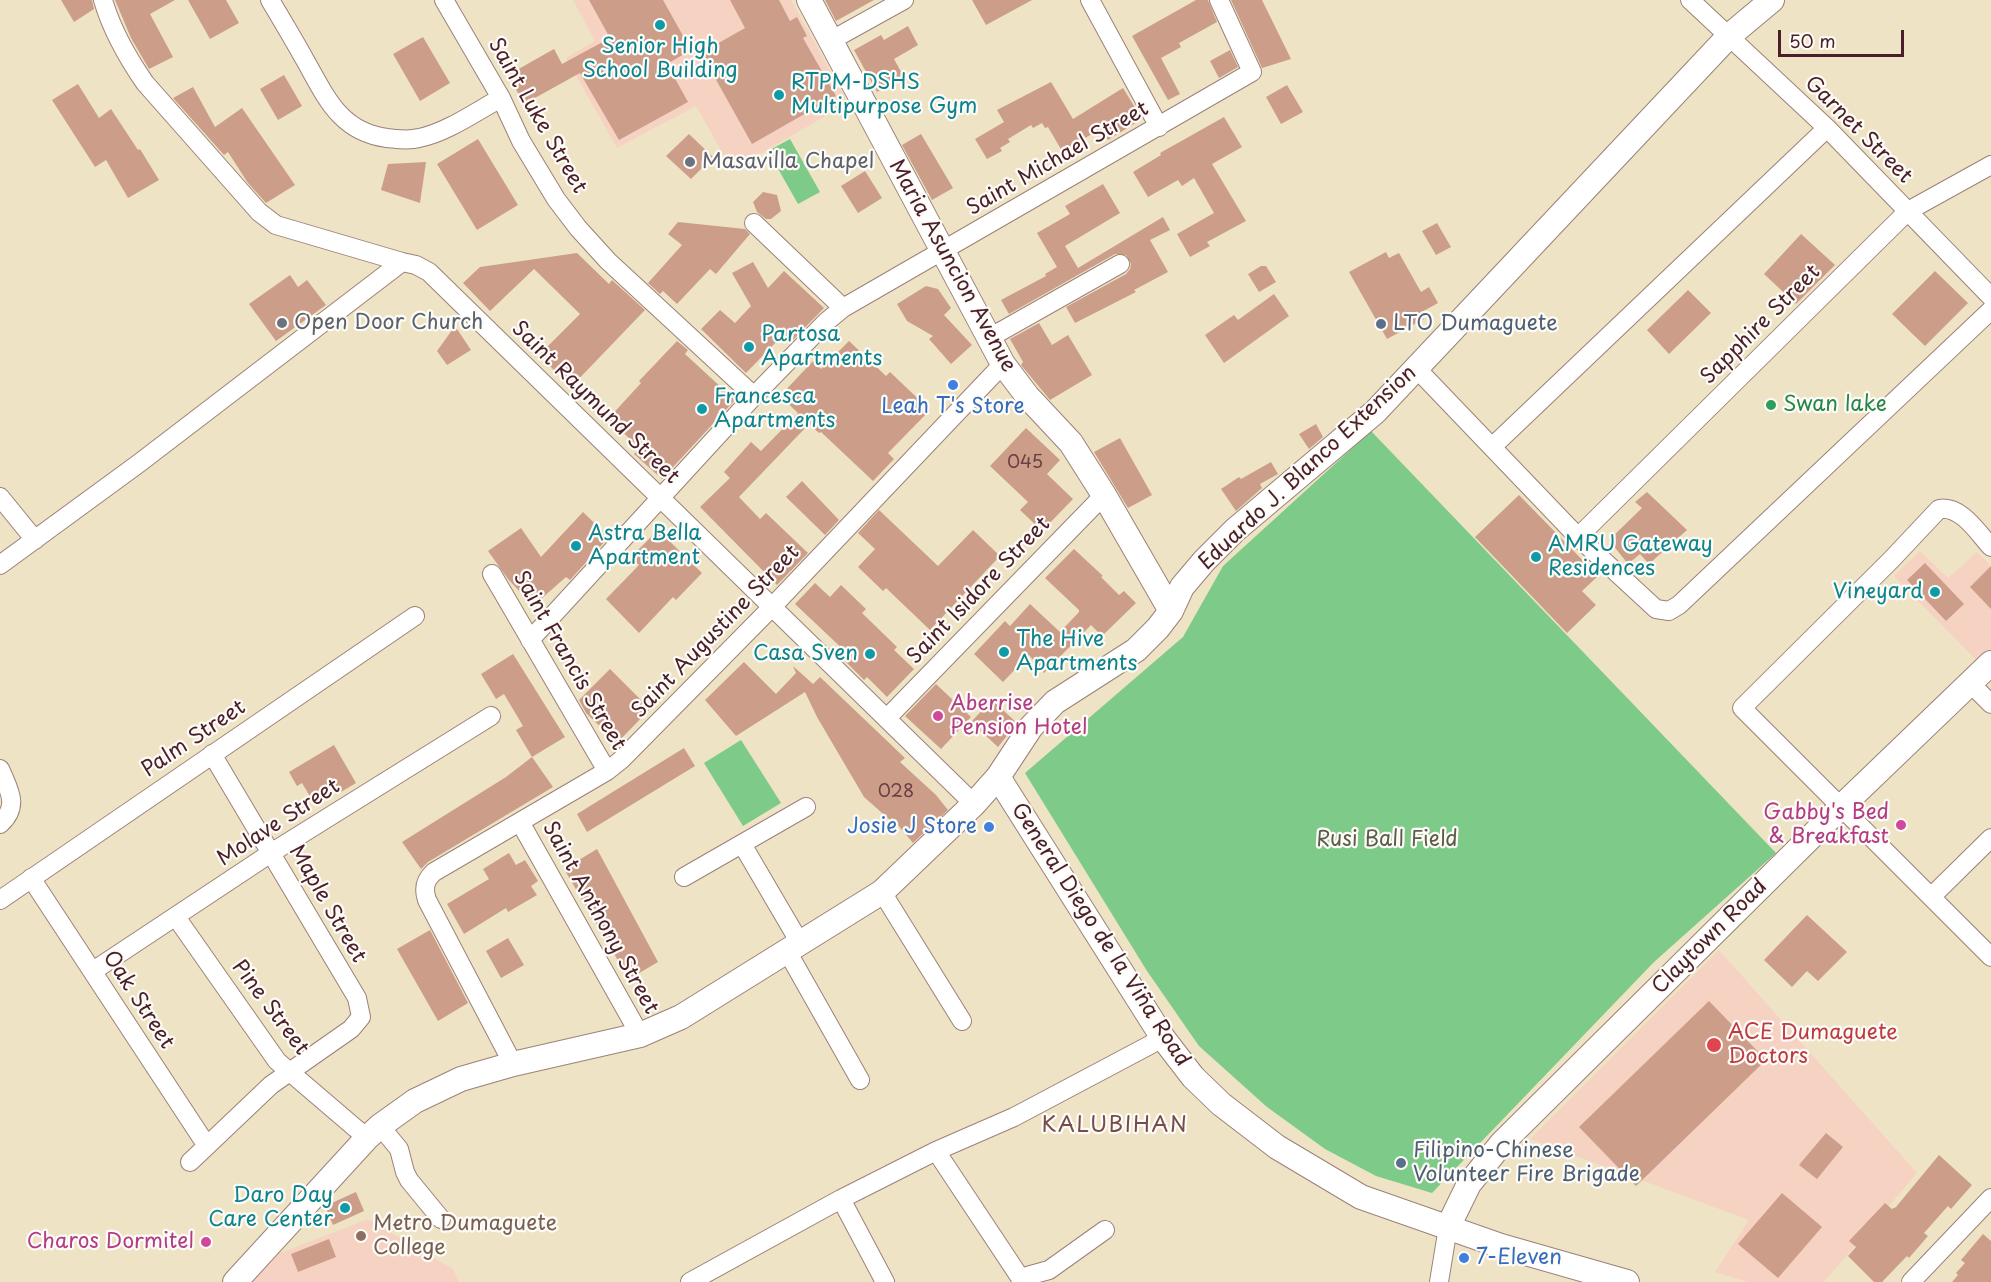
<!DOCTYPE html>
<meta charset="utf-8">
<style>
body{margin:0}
#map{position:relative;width:1991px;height:1282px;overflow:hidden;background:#eee3c5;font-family:"Playpen Sans",sans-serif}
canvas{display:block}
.scale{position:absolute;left:1778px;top:30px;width:126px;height:27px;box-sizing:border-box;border:3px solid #4a1f2b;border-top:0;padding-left:8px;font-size:18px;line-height:21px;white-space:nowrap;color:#4a1f2b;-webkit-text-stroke:4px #fdfcf7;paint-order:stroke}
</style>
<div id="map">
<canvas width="1991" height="1282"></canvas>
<div class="scale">50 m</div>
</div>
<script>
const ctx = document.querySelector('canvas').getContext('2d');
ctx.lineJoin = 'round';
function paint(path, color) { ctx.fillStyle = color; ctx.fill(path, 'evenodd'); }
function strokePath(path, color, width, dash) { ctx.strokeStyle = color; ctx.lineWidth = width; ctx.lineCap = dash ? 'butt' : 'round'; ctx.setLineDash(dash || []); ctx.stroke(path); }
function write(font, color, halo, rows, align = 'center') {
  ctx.font = font + ' "Playpen Sans",sans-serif'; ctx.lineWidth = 4.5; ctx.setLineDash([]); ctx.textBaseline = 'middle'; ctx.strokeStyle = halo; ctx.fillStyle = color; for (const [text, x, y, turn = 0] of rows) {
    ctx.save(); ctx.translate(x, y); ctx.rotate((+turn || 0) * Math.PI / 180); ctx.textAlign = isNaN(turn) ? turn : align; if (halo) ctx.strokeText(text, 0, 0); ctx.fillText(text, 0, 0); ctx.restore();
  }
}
paint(new Path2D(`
 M573 0H791L848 103 732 170 696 106 617 148 566 58 595 41Z
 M1920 551 1948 578 1977 552 1991 566V650L1978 662 1894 576Z
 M1719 950 1917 1173 1824 1282H1748L1715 1272 1749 1220 1530 1139Z
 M368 1219 453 1269 459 1282H251L280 1253Z`), '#f6d2c3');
paint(new Path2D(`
 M790 139 820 192 798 204 768 151Z
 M1371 431 1776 853 1654 962 1432 1193 1376 1176 1325 1149 1267 1107 1199 1046 1147 971 1025 773 1183 637 1223 566Z
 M741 740 781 803 743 826 704 763Z`), '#7eca88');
paint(new Path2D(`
 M61 0H92L94 9 74 22Z
 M115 0H175L150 14 173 57 149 69 131 38Z
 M188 0H226L239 23 210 39Z
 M589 0H663L691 50 667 64 688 102 619 140 580 73 524 104 508 75 554 49 562 64 610 38Z
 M730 0H779L790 21 797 17 807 36 803 38 836 96 752 144 701 53 745 28Z
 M825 0H874L836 21Z
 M972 0H1032L986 25Z
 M1196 0H1208L1217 22 1179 43 1181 47 1161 58 1180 94 1168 100 1132 36Z
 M1231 0H1262L1291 59 1262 68Z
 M908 26 918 45 894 59 904 77 877 92 854 50 881 35 884 40Z
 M423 37 450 83 420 101 393 54Z
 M1230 50 1238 67 1219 78 1210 61Z
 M284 75 302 106 278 120 260 89Z
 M1051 82 1073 119 1123 88 1142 119 1108 140 1101 129 1062 151 1048 127 1045 128 1042 123 1033 128 1031 125 1008 139 1010 142 1000 148 1002 151 987 159 975 139 1004 122 997 110Z
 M78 84 99 118 111 109 138 150 140 149 159 180 128 198 106 160 95 167 52 100Z
 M1287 85 1303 112 1281 124 1266 97Z
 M193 87 215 127 242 108 295 185 266 203 248 183 228 152 224 155 173 98Z
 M1224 117 1242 147 1212 164 1246 221 1207 242 1210 246 1190 257 1177 234 1214 213 1194 178 1182 186 1178 180 1148 197 1133 172 1161 155 1160 153Z
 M689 134 713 157 691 179 666 156Z
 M921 134 953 188 932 200 902 145Z
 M478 139 518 205 477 230 437 164Z
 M426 162 420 203 381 190 388 164Z
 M865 171 882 198 858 213 841 186Z
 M1103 184 1120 213 1065 246 1078 268 1163 217 1170 230 1150 240 1168 272 1134 290 1136 292 1075 323 1066 307 1126 274 1130 269 1131 264 1126 255 1115 254 1009 314 1001 300 1046 276 1045 274 1057 267 1037 233 1070 214 1065 206Z
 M763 192 777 195 781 211 771 219H766L757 212 753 202Z
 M678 222 745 229 750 234 716 274 710 269 677 304 663 291 660 294 648 283 682 245 668 234Z
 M1437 223 1451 247 1436 255 1422 231Z
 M1801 234 1835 265 1796 304 1764 274Z
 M1386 252 1389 258 1399 253 1421 292 1429 287 1438 303 1420 313 1424 319 1387 339 1349 272Z
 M577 253 609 284 612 280 645 310 571 387 539 355 580 314 534 269 490 311 463 283 480 267Z
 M753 262 768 288 784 271 824 308 790 343 782 336 746 373 701 329 720 310 735 323 751 306 732 273Z
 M1261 266H1266L1276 282 1259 292 1248 274Z
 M1935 271 1968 303 1925 346 1892 314Z
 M290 275 298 287 307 280 326 305 276 341 249 304Z
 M926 286 938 289 951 308 944 315 972 345 951 364 929 339 933 336 907 321 897 304Z
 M1688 290 1711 313 1669 354 1647 330Z
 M1274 294 1289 316 1224 363 1205 335 1234 315 1238 320Z
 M1039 323 1052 345 1068 335 1092 375 1050 400 1021 365 1023 362 1010 339Z
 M455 326 471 350 447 365 437 351Z
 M677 341 688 350 685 354 735 400 662 479 634 454 640 448 608 419 641 383 639 381Z
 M849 341 886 376 890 372 930 410 888 453 894 459 873 481 821 432 819 433 809 424 739 497 760 519 766 513 808 553 777 585 700 507 730 478 724 472 751 442 761 451 798 413 780 396 813 361 821 369Z
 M1316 424 1323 437 1309 449 1299 434Z
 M1026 428 1060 460 1047 474 1073 499 1042 531 1020 510 1028 502 990 466Z
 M1120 438 1152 495 1128 508 1094 452Z
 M1271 462 1278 474 1260 484 1262 488 1236 511 1221 489 1239 477 1241 479Z
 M802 481 839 520 825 535 786 497Z
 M1647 492 1687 530 1649 564 1640 554 1628 564 1609 540 1642 508 1635 502Z
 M1519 495 1598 576 1582 591 1596 605 1567 633 1475 537Z
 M879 510 938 566 973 530 1000 556 930 630 886 588 883 591 858 567 875 549 858 533Z
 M583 512 609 537 570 580 566 577 533 606 508 579 488 551 521 528 541 557Z
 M658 530 702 573 676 600 673 597 639 633 606 599 639 565 631 557Z
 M1074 549 1103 576 1101 577 1119 595 1124 591 1136 603 1102 636 1091 625 1044 673 1029 655 1003 682 974 654 1005 621 1010 626 1030 604 1060 632 1079 612V610L1045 578Z
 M1925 563 1964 604 1946 621 1907 580Z
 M1991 566V609L1970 587Z
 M815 583 830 597 841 585 866 609 862 613 897 647 894 650 914 669 887 697 867 677 864 680 844 660 849 655 795 604Z
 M513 654 565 737 532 757 516 730 523 726 504 694 496 699 481 674Z
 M744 662 776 694 796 673 793 666 813 684 820 677 905 758 900 762 936 795 948 810 913 843 892 818 890 820 864 797 817 717 805 692 736 736 705 700Z
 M610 669 650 709 617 743 586 713 579 700Z
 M936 684 971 717 941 749 905 716Z
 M992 700 1017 723 998 747 971 722Z
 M334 745 356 783 336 795 330 786 311 798 302 783 297 786 289 772Z
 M684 748 695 766 587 832 577 814Z
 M532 757 553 787 428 862 421 869 402 842 506 777Z
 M597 849 658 962 629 979 564 869Z
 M509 853 516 865 525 860 538 881 531 886 537 895 508 912 506 908 464 934 447 904 489 879 483 869Z
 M1807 915 1847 952 1818 981 1807 971 1792 987 1764 960Z
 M430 930 468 1003 438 1021 397 949Z
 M508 938 524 965 501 978 486 951Z
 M1709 1001 1766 1060 1636 1186 1579 1127Z
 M1826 1133 1843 1147 1817 1179 1799 1165Z
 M1939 1155 1972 1185 1951 1209 1948 1206 1924 1233 1928 1236 1909 1258 1907 1256 1882 1282H1874L1848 1256 1856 1247 1849 1241 1885 1203 1892 1209 1896 1207Z
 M356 1192 364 1211 333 1225 325 1206Z
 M1782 1193 1822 1227 1778 1278 1738 1244Z
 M1983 1234 1991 1241V1282H1952L1958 1275 1956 1273 1965 1263 1961 1260Z
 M329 1239 336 1257 298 1272 291 1254Z`), '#cc9e8a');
const street = new Path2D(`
 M103 0C112 31 127 57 145 83L259 212 276 225 402 262 416 265 429 272 974 804
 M270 0C282 20 294 40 305 60 326 97 340 132 387 138 398 139 408 141 419 138 446 133 477 111 501 98
 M444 0 501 98 521 141 556 199 578 228 608 261 754 396
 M1090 0 1159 127
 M1690 0 1827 128 1991 297
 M830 41 904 0
 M754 223 843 308
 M989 338 1120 264
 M1417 369 1578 537 1656 609 1669 611 1679 605 1991 310
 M1492 447 1827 128
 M0 497 35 540
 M1578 537 1908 211 1991 165
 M1991 547C1978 533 1961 505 1939 509L1891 560 1742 708 1991 957
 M0 565 138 464 402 262
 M492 574 607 771
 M530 640 754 396 826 322 843 308 1252 72 1219 0
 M1970 683 1991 704
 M887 718 1104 495
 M0 769C9 790 20 806 0 824
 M520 822 640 1035
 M742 844 800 943
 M684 877 806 807
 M31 878 207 1146
 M882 892 962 1021
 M1931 897 1991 838
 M0 900 415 616
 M176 917 277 1061 367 1138
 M787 951 860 1080
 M93 971 271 853 491 716
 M513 1064 427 900C423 888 425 880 434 872L607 771 621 760 772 607 1003 364
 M380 1126 399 1149 405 1172 409 1180 441 1219
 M936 1151 1023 1282
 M190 1162 271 1085 351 1029 361 1017 357 998 212 754
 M841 1199 885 1282
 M1020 1278 1049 1270 1105 1230
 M690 1282 841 1199 936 1151 1014 1117 1163 1038
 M1439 1282 1448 1227
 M1911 1282 1991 1198`);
const secondary = new Path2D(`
 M809 0 1003 364 1028 397 1071 443 1104 495 1171 611
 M998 777 1163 1038 1193 1077 1221 1104 1277 1147 1361 1197 1501 1246 1627 1282
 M1448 1227 1469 1184 1502 1143 1840 808 1991 663
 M235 1282 367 1138 380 1126 415 1101 461 1079 513 1064 640 1035 681 1017 882 892 974 804 998 777 1031 727 1055 702 1136 650 1158 628 1171 611 1182 587 1204 561 1235 530 1375 412 1729 36 1772 0`);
strokePath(street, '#9c8178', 20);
strokePath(secondary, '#9c8178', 26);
strokePath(street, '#fff', 18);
strokePath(secondary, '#fff', 24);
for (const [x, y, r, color] of [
 [660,25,6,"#0f9aa8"],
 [779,95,6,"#0f9aa8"],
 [690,162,6,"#6b7280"],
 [282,323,6,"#6b7280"],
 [1381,324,6,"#5c6f8a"],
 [749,347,6,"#0f9aa8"],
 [953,385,6,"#3f7fe0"],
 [1771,405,6,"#2e9e5b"],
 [702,409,6,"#0f9aa8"],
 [576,546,6,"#0f9aa8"],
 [1536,557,6,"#0f9aa8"],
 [1935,592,6,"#0f9aa8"],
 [1004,652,6,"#0f9aa8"],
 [870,654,6,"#0f9aa8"],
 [938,716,6,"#d1479c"],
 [1901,825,6,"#d1479c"],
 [989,827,6,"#3f7fe0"],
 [1714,1045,8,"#e0444e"],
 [1401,1163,6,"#5c6f8a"],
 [345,1208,6,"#0f9aa8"],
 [361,1236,6,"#8d6e63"],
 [206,1242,6,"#d1479c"],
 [1464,1258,6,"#3f7fe0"]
]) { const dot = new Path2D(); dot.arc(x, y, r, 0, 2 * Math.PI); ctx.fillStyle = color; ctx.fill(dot); strokePath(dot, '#fdfcf7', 2); }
write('18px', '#6a3f43', null, [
 ["045",1025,463],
 ["028",896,792]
]);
write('21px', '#0d838f', '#fdfcf7', [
 ["Senior High",660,47,"center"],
 ["School Building",660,71,"center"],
 ["RTPM-DSHS",791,83],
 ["Multipurpose Gym",791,107],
 ["Partosa",761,335],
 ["Apartments",761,359],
 ["Francesca",714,397],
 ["Apartments",714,421],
 ["Astra Bella",588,534],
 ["Apartment",588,558],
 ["AMRU Gateway",1548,545],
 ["Residences",1548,569],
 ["Vineyard",1923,592,"right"],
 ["The Hive",1016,640],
 ["Apartments",1016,664],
 ["Casa Sven",858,654,"right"],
 ["Daro Day",333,1196,"right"],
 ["Care Center",333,1220,"right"]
], 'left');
write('21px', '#4a1f2b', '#fdfcf7', [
 ["Saint Luke Street",537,116,60],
 ["Garnet Street",1858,130,45],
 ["Saint Michael Street",1058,159,-30],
 ["Maria Asuncion Avenue",952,266,61],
 ["Sapphire Street",1761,325,-45],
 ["Saint Raymund Street",595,403,44],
 ["Eduardo J. Blanco Extension",1308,468,-43],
 ["Saint Isidore Street",979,591,-46],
 ["Saint Augustine Street",716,632,-46],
 ["Saint Francis Street",569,661,60],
 ["Palm Street",194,739,-34],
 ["Molave Street",279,823,-33],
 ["Maple Street",327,904,60],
 ["Saint Anthony Street",600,918,61],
 ["General Diego de la Viña Road",1100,935,57],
 ["Claytown Road",1710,937,-45],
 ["Oak Street",138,1000,57],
 ["Pine Street",270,1008,53]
]);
write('21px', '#5b616d', '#fdfcf7', [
 ["Masavilla Chapel",702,162],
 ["Open Door Church",294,323]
], 'left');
write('21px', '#4e5e75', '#fdfcf7', [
 ["LTO Dumaguete",1393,324],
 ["Filipino-Chinese",1413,1151],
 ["Volunteer Fire Brigade",1413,1175]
], 'left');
write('21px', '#27864d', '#fdfcf7', [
 ["Swan lake",1783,405]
], 'left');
write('21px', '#366cbe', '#fdfcf7', [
 ["Leah T's Store",953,407],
 ["Josie J Store",977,827,"right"],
 ["7-Eleven",1476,1258,"left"]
]);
write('21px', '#b23c85', '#fdfcf7', [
 ["Aberrise",950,704,"left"],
 ["Pension Hotel",950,728,"left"],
 ["Gabby's Bed",1889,813],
 ["& Breakfast",1889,837],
 ["Charos Dormitel",194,1242]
], 'right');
write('21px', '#5c5b4c', '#fdfcf7', [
 ["Rusi Ball Field",1387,840]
]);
write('21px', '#be3a42', '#fdfcf7', [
 ["ACE Dumaguete",1728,1033],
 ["Doctors",1728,1057]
], 'left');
write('21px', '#785e54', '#fdfcf7', [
 ["Metro Dumaguete",373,1224],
 ["College",373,1248]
], 'left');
ctx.letterSpacing = '1.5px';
write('22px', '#784b4c', '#fdfcf7', [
 ["KALUBIHAN",1115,1126]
]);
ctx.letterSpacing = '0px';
</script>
